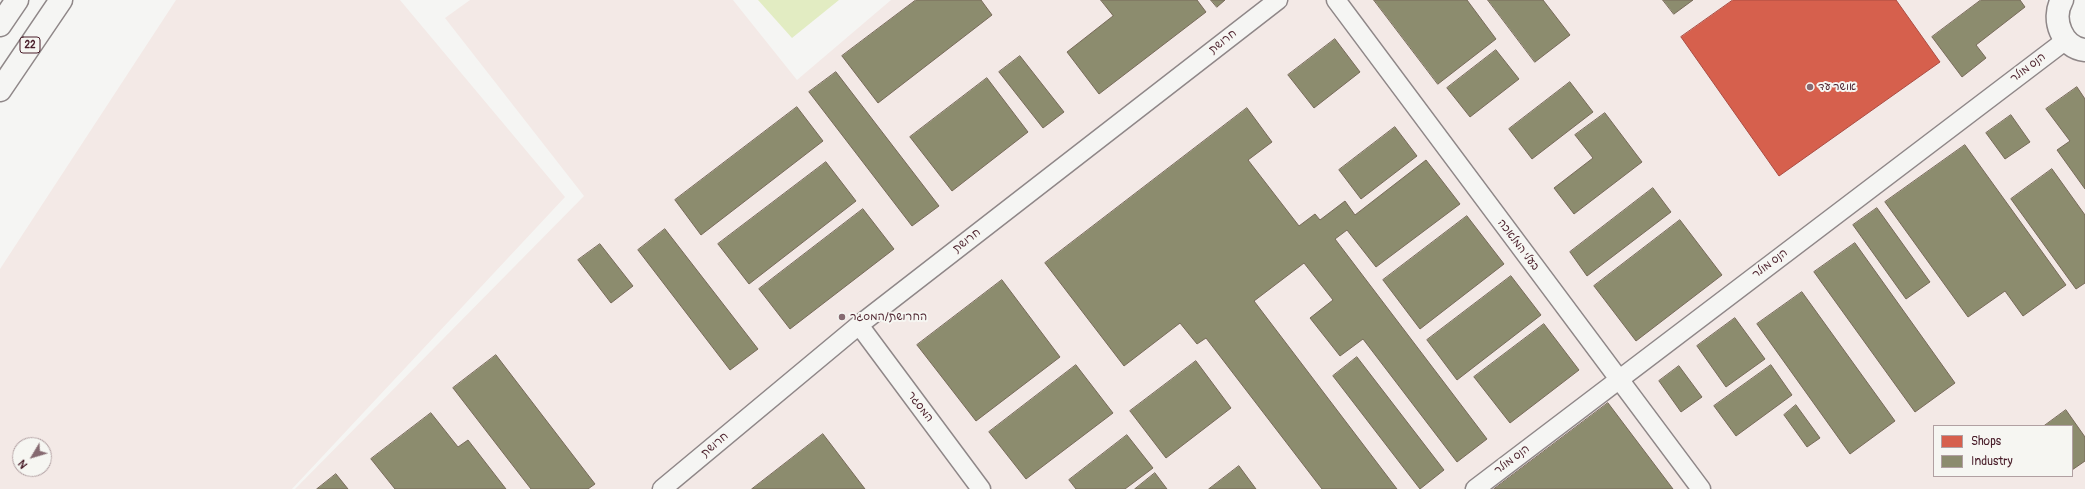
<!DOCTYPE html>
<meta charset="utf-8">
<style>
body{margin:0}
#map{position:relative;width:2085px;height:489px;overflow:hidden;background:#f5f5f3;font-family:Pangolin,sans-serif}
canvas{display:block}
.legend{position:absolute;left:1933px;top:425px;width:140px;height:52px;box-sizing:border-box;background:#f6f6f2;border:1px solid #b1a0a2;margin:0;padding:5px 7px;list-style:none;font-size:12px;color:#4a1f2b}
.legend li{display:flex;align-items:center;gap:8px;height:20px}
.legend b{width:20px;border:1px solid #b1a0a2}
.north{position:absolute;left:12px;top:437px;width:40px;height:40px;box-sizing:border-box;background:#f6f6f2;border:1px solid #b1a0a2;border-radius:50%;rotate:232deg;font-size:11px;font-weight:700;line-height:16px;text-align:center;color:#4a1f2b}
.north::after{content:'';display:block;margin:auto;width:14px;height:18px;background:#866a71;clip-path:polygon(50% 0,100% 100%,50% 72%,0 100%)}
</style>
<div id="map">
<canvas width="2085" height="489"></canvas>
<ul class="legend">
<li><b style="height:11px;background:#d6604d"></b>Shops</li>
<li><b style="height:11px;background:#8c8c6e"></b>Industry</li>
</ul>
<div class="north">N</div>
</div>
<script>
const ctx = document.querySelector('canvas').getContext('2d');
ctx.lineJoin = 'round';
function paint(path, color) { ctx.fillStyle = color; ctx.fill(path, 'evenodd'); }
function strokePath(path, color, width, dash) { ctx.strokeStyle = color; ctx.lineWidth = width; ctx.lineCap = dash ? 'butt' : 'round'; ctx.setLineDash(dash || []); ctx.stroke(path); }
function write(font, color, halo, rows, align = 'center') {
  ctx.font = font + ' Pangolin,"Playpen Sans Hebrew",sans-serif'; ctx.lineWidth = 4; ctx.setLineDash([]); ctx.textBaseline = 'middle'; ctx.strokeStyle = halo; ctx.fillStyle = color; for (const [text, x, y, turn = 0] of rows) {
    ctx.save(); ctx.translate(x, y); ctx.rotate((+turn || 0) * Math.PI / 180); ctx.textAlign = isNaN(turn) ? turn : align; if (halo) ctx.strokeText(text, 0, 0); ctx.fillText(text, 0, 0); ctx.restore();
  }
}
paint(new Path2D(`
 M176 0H400L565 197 292 489H0V269ZM20 445H44V469H20Z
 M470 0H733L797 80 891 0H2046L2049 9 2085 59V489H295L584 196 445 18ZM1934 426H2072V476H1934Z`), '#f3e9e6');
paint(new Path2D(`
 M758 0H839L792 38Z`), '#e2ecc2');
const shops = new Path2D(`
 M1733 0H1896L1940 62 1779 176 1681 37Z`);
paint(shops, '#d6604d');
strokePath(shops, '#ac4c43', 1);
const industry = new Path2D(`
 M916 0H981L992 15 878 103 842 56Z
 M1101 0H1197L1206 12 1099 94 1067 52 1113 16Z
 M1211 0H1225L1217 7Z
 M1374 0H1467L1496 39 1438 84Z
 M1488 0H1543L1570 35 1535 62Z
 M1663 0H1693L1674 14Z
 M1981 0H2020L2025 7 1976 45 1986 58 1962 77 1932 37Z
 M1335 39 1360 72 1314 108 1288 75Z
 M1496 50 1519 79 1470 117 1447 88Z
 M1020 56 1064 112 1043 128 999 72Z
 M836 72 939 206 912 226 809 92Z
 M987 78 1028 132 952 191 910 137Z
 M1570 82 1593 112 1532 159 1509 129Z
 M2077 87 2085 99V189L2057 150 2070 141 2046 109Z
 M797 107 823 141 701 235 675 200Z
 M1247 108 1272 142 1248 160 1299 226 1315 214 1320 220 1345 201 1355 215 1426 160 1460 204 1376 267 1347 230 1335 239 1487 439 1457 462 1363 339 1340 356 1310 318 1333 300 1304 263 1254 301 1397 489H1322L1206 338 1197 344 1180 323 1124 366 1045 263Z
 M1605 113 1642 162 1574 214 1554 188 1593 158 1575 135Z
 M2011 115 2030 142 2005 159 1986 133Z
 M1395 127 1417 156 1361 199 1339 170Z
 M1965 145 2066 285 2023 316 2005 291 1968 317 1885 202Z
 M826 162 856 201 749 284 718 244Z
 M2052 169 2085 215V283L2076 289 2011 199Z
 M1653 188 1671 212 1587 276 1570 252Z
 M1877 208 1930 282 1906 299 1853 225Z
 M863 209 894 249 790 329 759 289Z
 M1467 216 1504 264 1420 329 1383 280Z
 M1680 220 1722 275 1636 341 1594 286Z
 M665 229 758 349 730 370 638 250Z
 M1855 243 1955 383 1915 412 1814 272Z
 M600 244 633 286 611 303 578 260Z
 M1511 276 1541 315 1457 380 1427 340Z
 M1002 280 1060 357 976 421 917 345Z
 M1802 292 1895 421 1850 454 1757 324Z
 M1735 318 1765 359 1726 387 1697 346Z
 M1544 324 1579 370 1510 423 1474 377Z
 M496 355 595 484 588 489H531L453 388Z
 M1357 357 1444 470 1420 489 1333 376Z
 M1196 361 1231 408 1166 458 1130 411Z
 M1076 365 1113 413 1026 479 989 432Z
 M1771 365 1792 395 1736 436 1714 406Z
 M1679 366 1702 397 1681 412 1659 381Z
 M1608 403 1673 489H1494Z
 M1796 405 1820 438 1807 447 1784 415Z
 M2066 410 2085 437V461L2072 470V426H2044Z
 M431 413 458 447 468 440 506 489H395L371 459Z
 M823 434 865 489H752Z
 M1127 435 1153 468 1125 489H1076L1069 480Z
 M1239 466 1256 489H1209Z
 M1155 473 1167 489H1135Z
 M336 474 348 489H317Z`);
paint(industry, '#8c8c6e');
strokePath(industry, '#786b5a', 1);
const minor = new Path2D(`
 M1336 0 1701 489
 M859 325 981 489
 M662 489 859 325 1278 0
 M1475 489 2066 40`);
const tertiary = new Path2D(`
 M2062 0C2051 19 2062 48 2085 50`);
const motorway = new Path2D(`
 M0 25 17 0
 M0 90 61 0`);
strokePath(minor, '#8f8788', 21);
strokePath(tertiary, '#8f8788', 25);
strokePath(motorway, '#8f8788', 25);
strokePath(minor, '#f5f5f3', 18);
strokePath(tertiary, '#f5f5f3', 22);
strokePath(motorway, '#f5f5f3', 22);
for (const [x, y, r, color] of [
 [1810,87,4,"#866a71"],
 [842,317,4,"#866a71"]
]) { const dot = new Path2D(); dot.arc(x, y, r, 0, 2 * Math.PI); ctx.fillStyle = color; ctx.fill(dot); strokePath(dot, '#f6f6f2', 1.5); }
for (const [x, y, w] of [
 [30,45,20]
]) { const box = new Path2D(); box.roundRect(x - w / 2, y - 8, w, 16, 3); ctx.fillStyle = '#f6f6f2'; ctx.fill(box); strokePath(box, '#4a1f2b', 1); }
write('bold 10px', '#4a1f2b', null, [
 ["22",30,45]
]);
write('11px', '#4a1f2b', '#f6f6f2', [
 ["חרושת",1223,42,-38],
 ["הנס מולר",2028,68,-37],
 ["חרושת",967,241,-38],
 ["בעלי המלאכה",1518,245,53],
 ["הנס מולר",1770,264,-37],
 ["המסגר",920,407,53],
 ["חרושת",715,445,-40],
 ["הנס מולר",1512,460,-37]
]);
write('11px', '#4a1f2b', '#f6f6f2', [
 ["אושר עד",1818,87],
 ["החרושת/המסגר",850,317]
], 'left');
</script>
